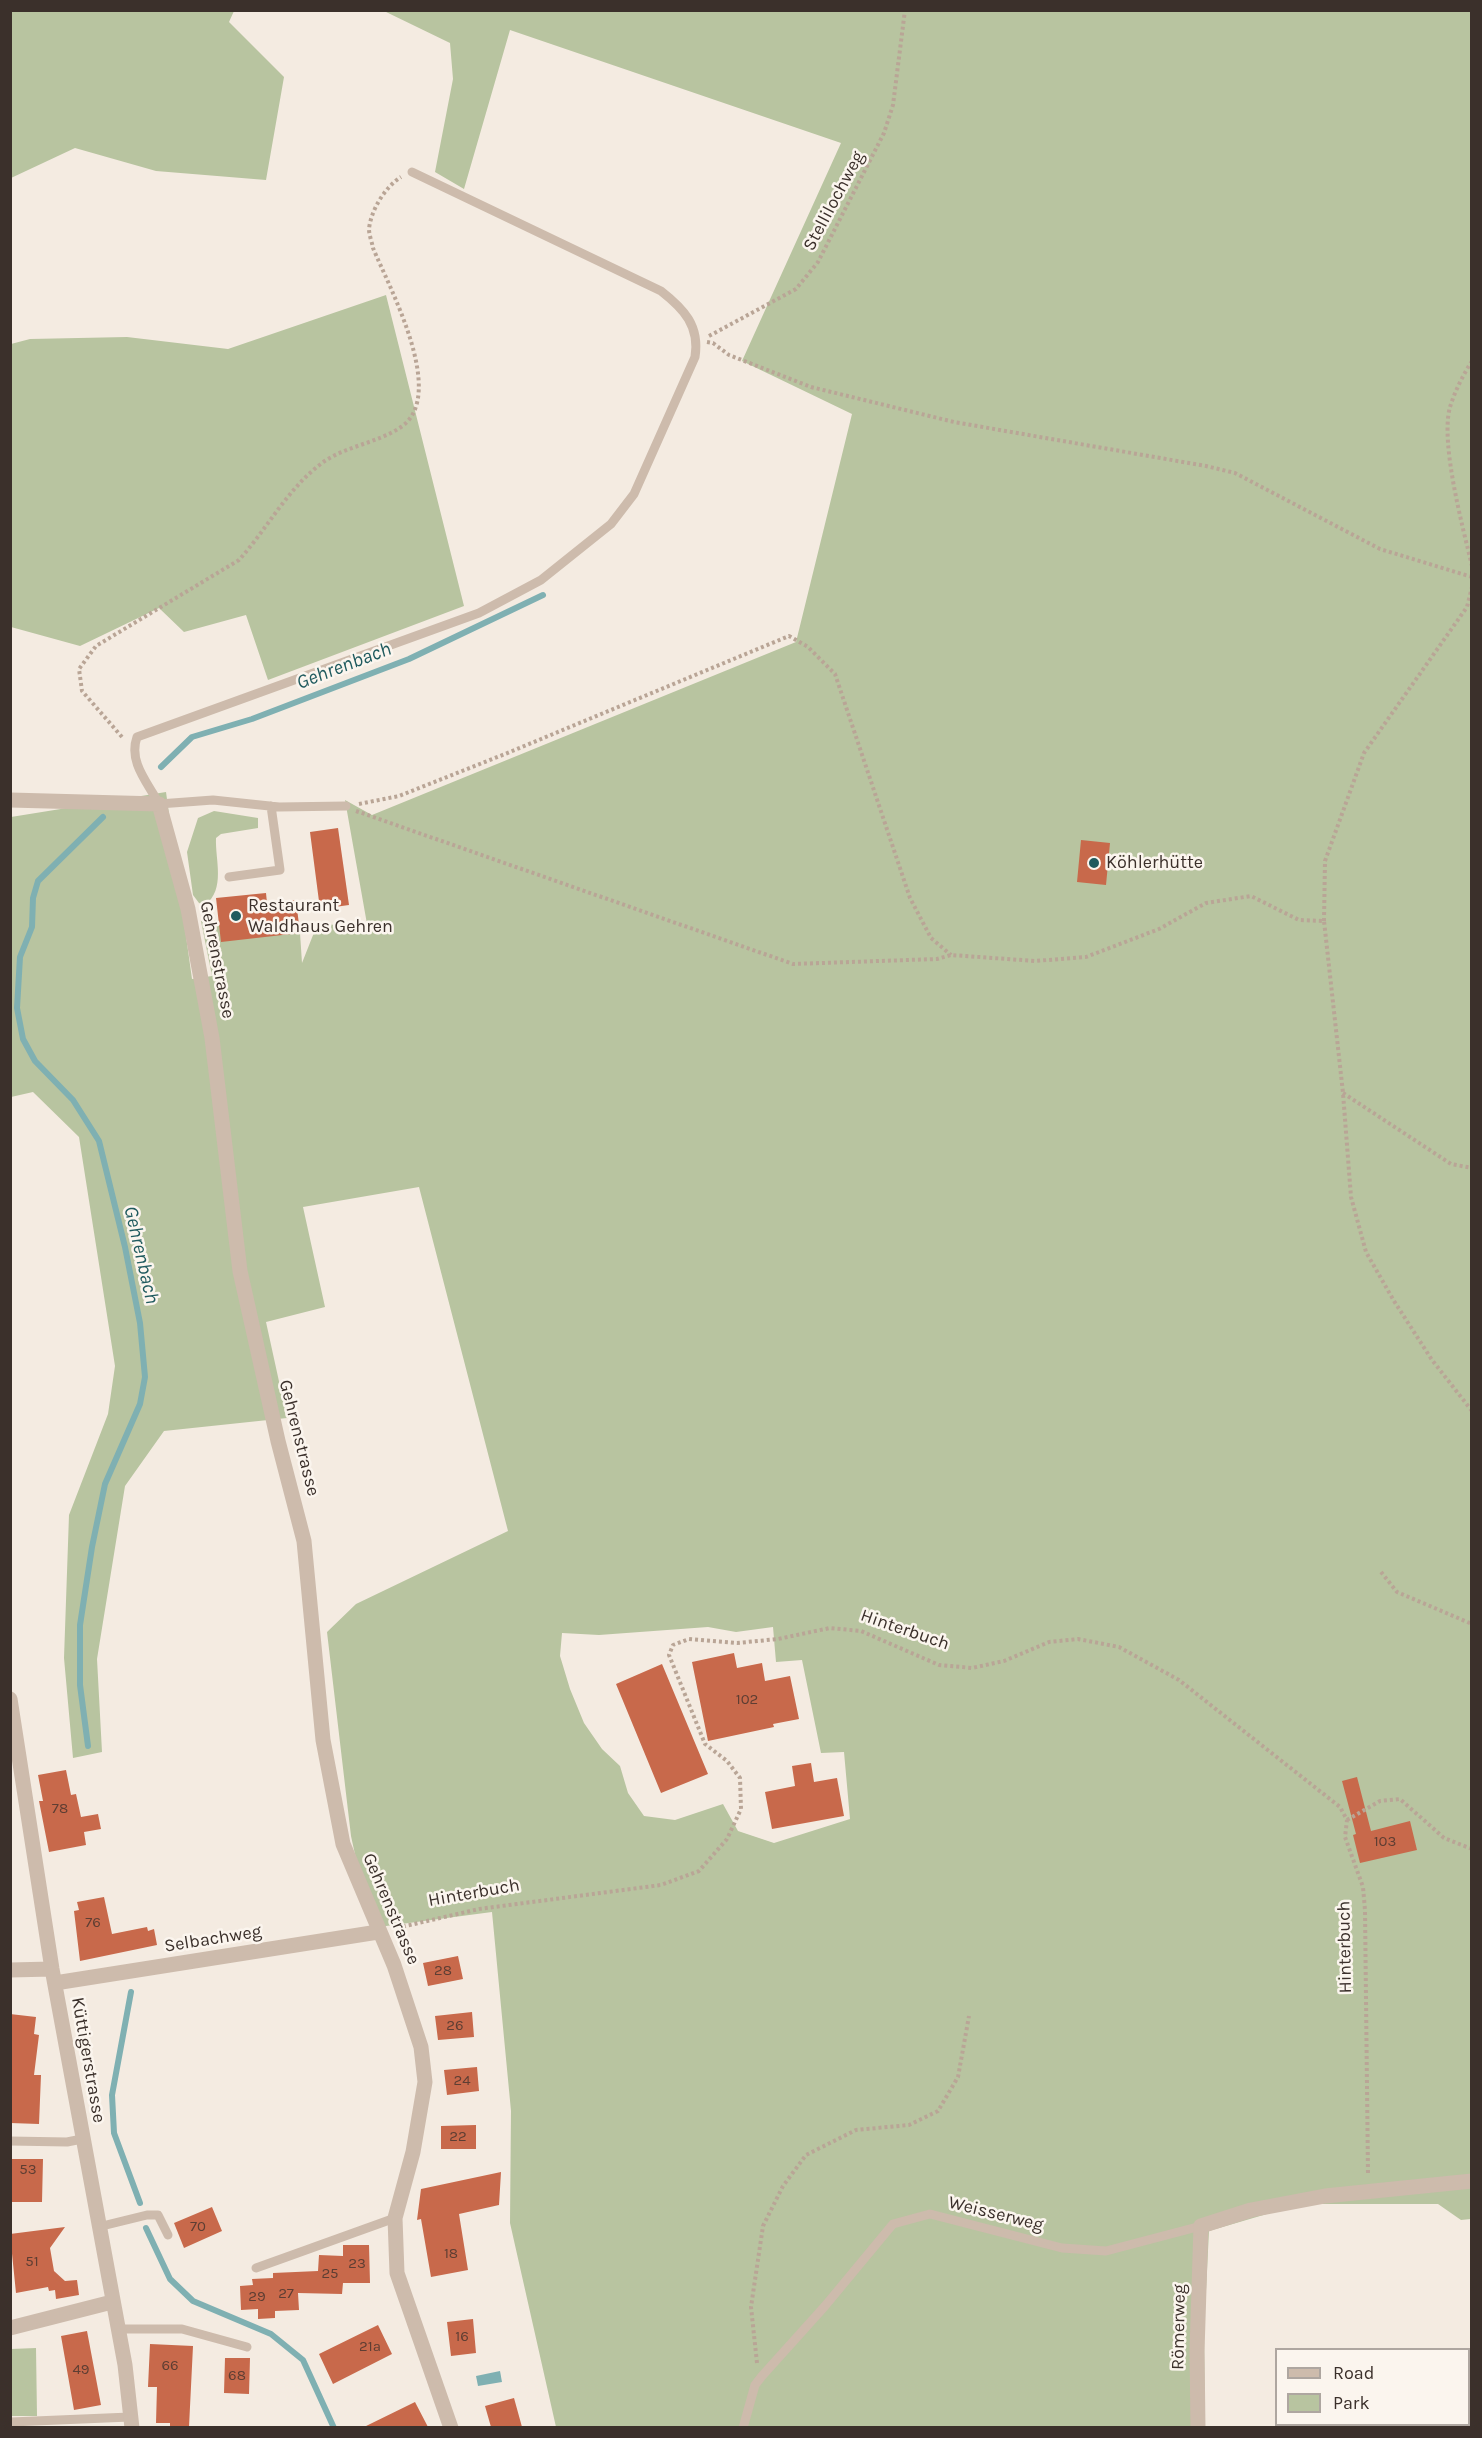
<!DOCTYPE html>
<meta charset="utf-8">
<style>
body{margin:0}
#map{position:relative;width:1482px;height:2438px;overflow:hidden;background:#f4ebe1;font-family:Karla,sans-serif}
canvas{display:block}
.frame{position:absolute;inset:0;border:12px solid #3b302b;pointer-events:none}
.legend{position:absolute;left:1275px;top:2348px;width:195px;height:78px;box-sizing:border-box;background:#fbf5ee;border:2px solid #aea6a0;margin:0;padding:8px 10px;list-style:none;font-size:18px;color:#3b302b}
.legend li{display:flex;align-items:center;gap:12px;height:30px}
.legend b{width:30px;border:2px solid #aea6a0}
</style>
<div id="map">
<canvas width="1482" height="2438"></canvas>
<div class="frame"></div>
<ul class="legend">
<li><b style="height:8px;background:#cdbbac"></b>Road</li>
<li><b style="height:16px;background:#b8c4a0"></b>Park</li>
</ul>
</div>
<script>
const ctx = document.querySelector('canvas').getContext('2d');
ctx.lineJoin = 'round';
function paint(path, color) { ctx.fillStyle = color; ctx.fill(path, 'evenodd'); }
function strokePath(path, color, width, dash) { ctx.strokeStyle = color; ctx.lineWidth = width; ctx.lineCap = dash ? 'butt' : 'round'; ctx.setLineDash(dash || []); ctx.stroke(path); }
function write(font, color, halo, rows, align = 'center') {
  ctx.font = font + ' Karla,sans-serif'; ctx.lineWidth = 5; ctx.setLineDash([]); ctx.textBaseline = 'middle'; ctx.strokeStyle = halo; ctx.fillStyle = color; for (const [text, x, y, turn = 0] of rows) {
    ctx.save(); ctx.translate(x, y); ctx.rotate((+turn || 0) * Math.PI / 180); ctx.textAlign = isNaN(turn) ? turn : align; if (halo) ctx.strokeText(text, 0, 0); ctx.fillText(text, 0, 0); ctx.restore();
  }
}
paint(new Path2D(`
 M10 11H234L229 22 284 77 266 180 156 171 75 148 11 178Z
 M384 11H1471V2219L1461 2220 1438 2204H1317L1277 2211 1209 2231 1204 2330 1205 2427H556L510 2223 511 2111 492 1912 371 1928 351 1836 327 1632 356 1604 508 1531 419 1187 303 1207 325 1307 266 1322 287 1418 164 1431 125 1486 97 1659 102 1752 73 1758 64 1658 69 1515 108 1414 115 1366 79 1137 33 1092 11 1097V817L166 792 192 979 212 976 201 921 219 920 300 933 302 963 317 925 367 924 345 800 372 815 796 642 852 414 742 361 841 143 510 30 464 189 435 172 453 79 450 43ZM708 1627 736 1632 773 1627 776 1662 802 1660 821 1753 844 1752 850 1819 774 1843 738 1831 723 1804 675 1820 644 1816 628 1793 620 1766 602 1749 584 1723 570 1689 560 1656 562 1633 599 1635Z
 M386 295 464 606 268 680 246 615 184 632 159 608 80 646 11 627V344L30 339 127 337 228 349Z
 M214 811 258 818V828L221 834 216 838C215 860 226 889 205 905L199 903 193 895 187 852 198 818Z
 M36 2348 37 2416H11V2349Z`), '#b8c4a0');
paint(new Path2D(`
 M500 2371 502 2382 478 2386 476 2376Z`), '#7fb0b2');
strokePath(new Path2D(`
 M161 767 192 737 252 719 409 659 543 595
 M88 1746 80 1685V1625L92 1547 105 1484 140 1404 145 1377 140 1323 125 1247 99 1141 73 1100 35 1061 23 1039 17 1008 20 957 32 927 33 898 38 881 103 817
 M131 1992 112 2095 114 2133 140 2203
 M146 2228 170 2279 193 2301 271 2334 303 2360 334 2428`), '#7fb0b2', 6);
paint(new Path2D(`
 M338 828 349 905 320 909 310 832Z
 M1081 840 1110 843 1106 885 1077 882Z
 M266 893 267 903 296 900 300 933 221 942 216 898Z
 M734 1653 737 1668 762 1663 765 1681 790 1676 799 1719 773 1724 774 1727 708 1741 692 1662Z
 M662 1664 708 1774 661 1793 616 1684Z
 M811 1763 814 1782 837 1778 844 1816 772 1829 765 1792 795 1786 792 1766Z
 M66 1770 71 1795 76 1794 81 1817 98 1814 101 1829 84 1832 86 1845 49 1852 39 1801H43L38 1775Z
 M1357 1777 1371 1831 1410 1821 1417 1850 1360 1863 1353 1835 1356 1834 1342 1781Z
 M104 1897 112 1934 147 1927 148 1931 154 1929 157 1945 80 1961 74 1911 79 1910 77 1902Z
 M458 1956 463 1979 428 1986 423 1963Z
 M472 2012 474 2037 438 2040 435 2016Z
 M10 2014 36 2017 34 2034 39 2035 34 2075H41L39 2124 10 2123Z
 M477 2067 479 2091 447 2095 444 2070Z
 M476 2125V2149H441V2126Z
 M10 2159H43L42 2202H12Z
 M501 2172 499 2205 459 2214 468 2270 431 2277 421 2219 417 2220 421 2189Z
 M212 2207 222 2231 184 2248 174 2223Z
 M65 2227 50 2248 54 2271 65 2281 77 2280 79 2295 56 2299 55 2290 49 2291 48 2287 16 2293 10 2234Z
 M343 2245H369L370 2283H343L342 2294 298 2293 299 2310 275 2311V2318L258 2319V2309L241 2310 240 2286 253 2285 252 2279 273 2278V2273L318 2271 319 2255 343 2256Z
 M473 2319 476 2353 451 2356 447 2322Z
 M378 2325 392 2354 333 2384 319 2354Z
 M87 2331 101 2405 74 2410 61 2336Z
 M150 2344 193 2346 189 2427H170V2423H156L157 2387H148Z
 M225 2358H250L249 2394 224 2393Z
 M514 2398 522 2427H491L485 2406Z
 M415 2402 428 2427H364Z`), '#c8694b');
strokePath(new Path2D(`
 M709 336 796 289 818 262 884 133 893 105 905 10
 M707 342 713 343 729 355 811 387 954 422 1206 466 1235 473 1380 549 1472 577
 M1472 361C1463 375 1455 391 1450 407 1440 443 1463 528 1472 566
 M122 737 82 691 79 669 96 646 239 560C267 529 288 488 322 463 345 446 378 443 401 427 448 395 389 287 373 248 372 242 369 235 369 229 371 210 385 187 401 177
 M359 804 399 796 505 754 789 636 808 647 835 674 910 898 931 938 951 955
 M356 811 793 964 937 959 951 955 1035 961 1086 957 1159 929 1206 903 1251 896 1299 920 1324 921 1343 1093 1351 1197 1366 1252 1394 1301 1432 1360 1472 1411
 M1324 921 1325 861 1364 753 1467 607 1472 587
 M1343 1093 1451 1164 1472 1168
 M1381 1572 1397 1592 1472 1624
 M1347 1820 1380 1801 1400 1799 1444 1838 1472 1849
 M397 1928 479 1909 661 1885 699 1871 727 1839 741 1809 740 1778 727 1761 705 1744 669 1655 673 1645 689 1639 737 1643 778 1639 830 1628 861 1631 939 1665 972 1668 1004 1661 1049 1642 1078 1639 1119 1647 1179 1680 1340 1807 1347 1820 1345 1837 1363 1887 1365 1910 1368 2175
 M757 2363 751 2307 763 2226 783 2186 806 2155 856 2130 909 2125 938 2111 958 2077 969 2016`), '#b9a596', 4, [3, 3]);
strokePath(new Path2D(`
 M346 806 279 807 213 800 159 804C148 783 128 762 137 737L479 613 541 580 611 524 634 494 695 357C700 326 684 309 661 291L412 172
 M229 877 280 870 271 806
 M10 2141 67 2142 82 2139
 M98 2227 147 2215H158L168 2235
 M256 2268 395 2218
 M118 2329H182L247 2347
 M11 2422 130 2417
 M743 2428 755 2385 762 2376 825 2306 893 2224 930 2214 1062 2248 1106 2251 1201 2226`), '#cdbbac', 9);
strokePath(new Path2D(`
 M10 800 159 804 188 909 212 1038 240 1271 278 1441 304 1541 323 1740 343 1844 394 1965 421 2047 425 2082 413 2152 395 2218 397 2273 451 2428
 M10 1699 52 1969 125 2365 132 2428
 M10 1970 52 1969
 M55 1983 378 1932
 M10 2328 112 2302
 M1198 2428 1197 2351 1201 2226 1251 2210 1325 2196 1472 2181`), '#cdbbac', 15);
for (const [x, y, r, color] of [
 [1094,863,6,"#1f5a5e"],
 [236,916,6,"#1f5a5e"]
]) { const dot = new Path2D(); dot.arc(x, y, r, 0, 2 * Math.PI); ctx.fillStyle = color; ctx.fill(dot); strokePath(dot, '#fbf5ee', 2); }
write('15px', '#5e3e33', null, [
 ["102",747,1700],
 ["78",60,1809],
 ["103",1385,1842],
 ["76",93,1923],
 ["28",443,1971],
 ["26",455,2026],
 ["24",462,2081],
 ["22",458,2137],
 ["53",28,2170],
 ["70",198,2227],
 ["18",451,2254],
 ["51",32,2262],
 ["23",357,2264],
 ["25",330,2274],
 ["27",286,2294],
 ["29",257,2297],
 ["16",462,2337],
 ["21a",370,2347],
 ["66",170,2366],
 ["49",81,2370],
 ["68",237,2376]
]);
write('18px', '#3b302b', '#fbf5ee', [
 ["Stellilochweg",834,201,-62],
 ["Gehrenstrasse",217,960,79],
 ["Gehrenstrasse",299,1438,76],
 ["Hinterbuch",905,1630,19],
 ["Hinterbuch",474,1893,-10],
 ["Gehrenstrasse",391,1909,67],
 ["Selbachweg",213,1939,-9],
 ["Hinterbuch",1345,1947,-91],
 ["Küttigerstrasse",88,2060,80],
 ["Weisserweg",996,2214,14],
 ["Römerweg",1179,2327,-89]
]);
write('18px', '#3b302b', '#fbf5ee', [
 ["Köhlerhütte",1106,863],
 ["Restaurant",248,906],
 ["Waldhaus Gehren",248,927]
], 'left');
write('italic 20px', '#1f5a5e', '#fbf5ee', [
 ["Gehrenbach",344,666,-21],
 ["Gehrenbach",141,1255,77]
]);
</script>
